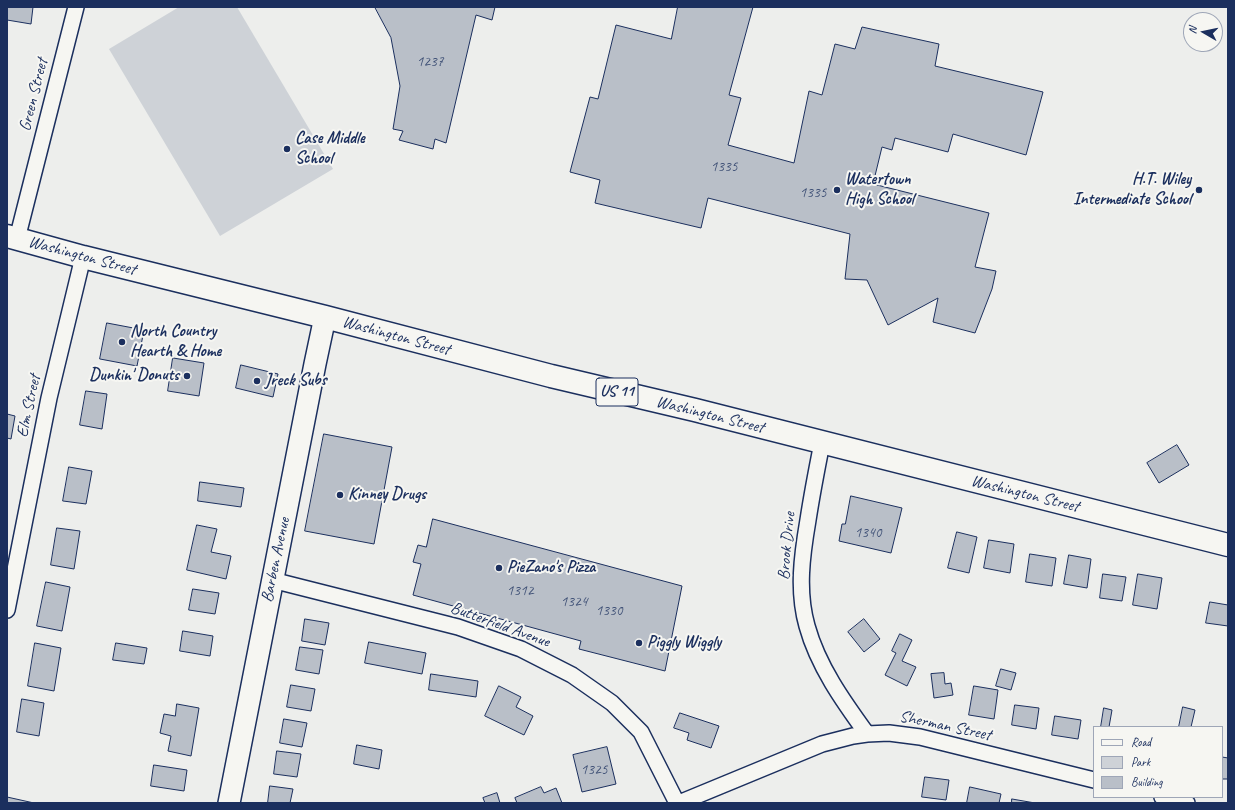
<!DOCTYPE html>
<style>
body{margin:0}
#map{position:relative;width:1235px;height:810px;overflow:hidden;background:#edeeec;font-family:Caveat,sans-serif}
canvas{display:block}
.frame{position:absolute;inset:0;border:8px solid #1b2f5e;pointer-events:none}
.legend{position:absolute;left:1093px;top:726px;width:130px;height:72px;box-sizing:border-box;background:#f6f6f2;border:1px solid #9ea6b7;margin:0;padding:5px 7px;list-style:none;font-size:12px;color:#1b2f5e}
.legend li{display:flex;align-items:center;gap:8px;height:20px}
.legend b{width:20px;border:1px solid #9ea6b7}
.north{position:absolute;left:1183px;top:12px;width:40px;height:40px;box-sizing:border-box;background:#f6f6f2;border:1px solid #9ea6b7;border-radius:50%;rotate:279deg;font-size:11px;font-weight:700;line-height:16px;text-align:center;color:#1b2f5e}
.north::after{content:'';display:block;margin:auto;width:14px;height:18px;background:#1b2f5e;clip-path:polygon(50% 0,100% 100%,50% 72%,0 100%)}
</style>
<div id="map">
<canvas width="1235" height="810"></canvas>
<div class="frame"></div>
<ul class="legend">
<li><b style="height:5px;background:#f6f6f2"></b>Road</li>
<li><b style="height:11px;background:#ced2d7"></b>Park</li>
<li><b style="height:11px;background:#b9bfc8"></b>Building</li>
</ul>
<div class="north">N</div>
</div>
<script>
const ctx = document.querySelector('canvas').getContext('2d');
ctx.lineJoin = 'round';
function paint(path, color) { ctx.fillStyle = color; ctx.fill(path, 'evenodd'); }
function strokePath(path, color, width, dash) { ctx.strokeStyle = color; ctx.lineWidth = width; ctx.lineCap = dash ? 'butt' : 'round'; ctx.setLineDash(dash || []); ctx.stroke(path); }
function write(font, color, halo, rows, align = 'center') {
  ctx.font = font + ' Caveat,sans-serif'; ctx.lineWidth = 4; ctx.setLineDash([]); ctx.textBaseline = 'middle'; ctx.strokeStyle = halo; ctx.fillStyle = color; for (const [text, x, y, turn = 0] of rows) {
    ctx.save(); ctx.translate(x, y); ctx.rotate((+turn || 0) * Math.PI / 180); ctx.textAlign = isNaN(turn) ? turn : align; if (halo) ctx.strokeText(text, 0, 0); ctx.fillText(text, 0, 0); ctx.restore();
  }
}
paint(new Path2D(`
 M179 7H237L333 169 220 236 109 49Z`), '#ced2d7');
const building = new Path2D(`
 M8 7H33L31 24 7 20Z
 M375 7H495L492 20 476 15 446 143 435 139 433 149 399 140 403 131 393 129 400 86 391 38Z
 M678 7H753L729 95 741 98 728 145 794 163 809 91 822 95 835 44 855 49 862 27 939 44 935 66 1043 92 1026 155 953 134 948 152 895 138 892 150 882 147 873 184 989 213 975 267 996 271 992 289 975 333 933 322 938 298 888 325 867 280 845 279 850 234 708 198 701 228 595 203 600 180 570 172 590 97 598 99 616 25 671 39Z
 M107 323 144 330 137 366 100 359Z
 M173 358 204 363 199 396 168 391Z
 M241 365 278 374 273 397 236 388Z
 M86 391 107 394 102 429 80 425Z
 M7 414 15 416 11 439 7 438Z
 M324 434 392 447 374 544 305 531Z
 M1177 445 1189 465 1159 483 1147 463Z
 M69 467 92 471 86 504 63 501Z
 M200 482 244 488 241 507 198 501Z
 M851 496 902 508 891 553 839 541 842 524H845Z
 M433 519 682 586 665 671 579 649 581 641 413 595 421 564 413 562 418 545 426 547Z
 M197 525 217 529 211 552 231 556 226 579 187 570Z
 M57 528 80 531 74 569 51 565Z
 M957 532 977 537 969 573 948 568Z
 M989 540 1014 544 1010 573 984 568Z
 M1030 554 1056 558 1052 586 1026 582Z
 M1069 555 1091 559 1087 588 1064 584Z
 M1103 574 1126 577 1122 601 1100 598Z
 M1138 574 1162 578 1157 609 1133 605Z
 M46 582 70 587 62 631 37 626Z
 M193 589 219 593 215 614 189 610Z
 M1210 602 1228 605V626L1206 623Z
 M305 619 329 623 325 645 302 641Z
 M864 619 880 639 864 652 848 632Z
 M183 631 213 636 210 656 180 651Z
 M900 634 912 640 902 661 916 667 907 686 885 675 896 653 892 651Z
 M369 642 426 653 422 674 365 663Z
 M35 643 61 648 54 691 28 686Z
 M116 643 147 648 144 664 113 660Z
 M300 647 323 650 319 674 296 670Z
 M1001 669 1016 673 1011 690 996 686Z
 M944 673 945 684 951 683 953 695 934 698 931 674Z
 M431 674 478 681 476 697 429 690Z
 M291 685 315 689 311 711 287 707Z
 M499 686 521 697 516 707 533 716 524 735 485 716Z
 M974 686 998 690 994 719 969 715Z
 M22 699 44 703 39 736 17 732Z
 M177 704 199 708 191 756 168 751 171 736 160 733 164 714 175 716Z
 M1015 705 1039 708 1036 729 1012 725Z
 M1183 707 1195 710 1191 727H1179Z
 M1104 708 1112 710 1109 727H1101Z
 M680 713 719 726 711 748 687 740 689 733 674 728Z
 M1055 716 1081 720 1078 739 1052 735Z
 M284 719 307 723 302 747 280 743Z
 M357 745 382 750 379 769 354 764Z
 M607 747 616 784 582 792 573 755Z
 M277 751 301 754 297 777 274 774Z
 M1222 757 1228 758V779H1222Z
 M154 765 187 770 184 791 151 786Z
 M925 777 949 780 946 800 922 797Z
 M270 786 293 789 290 803H268Z
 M541 787 544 793 556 788 562 803H517L515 798Z
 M970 787 1001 794 999 803H967Z
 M497 793 500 803H485L483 798Z
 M7 797 34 803H7Z
 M1012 799 1035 803H1012Z`);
paint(building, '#b9bfc8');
strokePath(building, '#1b2f5e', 1);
const street = new Path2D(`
 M17 239 76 7
 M822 443C817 468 812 494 808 520 802 555 797 591 807 626 818 666 843 701 867 734
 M272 580 458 627 521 649 572 675 612 703 641 732 677 803
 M7 610 49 398 83 257
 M1162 797 1187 803
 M679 803 822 744 853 736 867 734 889 733 920 737 1094 780`);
const secondary = new Path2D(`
 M229 803 315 364 325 317`);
const primary = new Path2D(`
 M7 236 83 257 325 317 551 376 695 410 1228 545`);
strokePath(street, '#1b2f5e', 18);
strokePath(secondary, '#1b2f5e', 24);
strokePath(primary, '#1b2f5e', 25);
strokePath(street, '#f6f6f2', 15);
strokePath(secondary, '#f6f6f2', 21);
strokePath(primary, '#f6f6f2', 22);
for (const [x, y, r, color] of [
 [287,149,4,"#1b2f5e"],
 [837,190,4,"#1b2f5e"],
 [1199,190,4,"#1b2f5e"],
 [122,342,4,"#1b2f5e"],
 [187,376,4,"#1b2f5e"],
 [257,381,4,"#1b2f5e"],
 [340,495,4,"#1b2f5e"],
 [499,568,4,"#1b2f5e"],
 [639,643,4,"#1b2f5e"]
]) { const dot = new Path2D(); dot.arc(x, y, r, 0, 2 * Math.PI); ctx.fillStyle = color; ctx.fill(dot); strokePath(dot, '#f6f6f2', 1.5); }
write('15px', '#425378', null, [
 ["1237",430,62],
 ["1335",724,167],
 ["1335",813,193],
 ["1340",868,533],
 ["1312",520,591],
 ["1324",574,602],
 ["1330",609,611],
 ["1325",594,770]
]);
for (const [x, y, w] of [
 [617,392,42]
]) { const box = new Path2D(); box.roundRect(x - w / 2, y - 14, w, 28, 3); ctx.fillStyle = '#f6f6f2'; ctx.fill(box); strokePath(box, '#1b2f5e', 1); }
write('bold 16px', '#1b2f5e', null, [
 ["US 11",617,392]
]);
write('17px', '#1b2f5e', '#f6f6f2', [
 ["Green Street",34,95,-76],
 ["Washington Street",82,256,15],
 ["Washington Street",396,336,15],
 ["Elm Street",29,406,-78],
 ["Washington Street",710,415,14],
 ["Washington Street",1025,494,14],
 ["Brook Drive",787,546,-85],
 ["Barben Avenue",276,560,-78],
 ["Butterfield Avenue",500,625,20],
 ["Sherman Street",945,726,12]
]);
write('bold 17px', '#1b2f5e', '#f6f6f2', [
 ["Case Middle",295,139],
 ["School",295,159],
 ["Watertown",845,180],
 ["High School",845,200],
 ["H.T. Wiley",1191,180,"right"],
 ["Intermediate School",1191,200,"right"],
 ["North Country",130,332],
 ["Hearth & Home",130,352],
 ["Dunkin' Donuts",179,376,"right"],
 ["Jreck Subs",265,381],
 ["Kinney Drugs",348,495],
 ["PieZano's Pizza",507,568],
 ["Piggly Wiggly",647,643]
], 'left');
</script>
